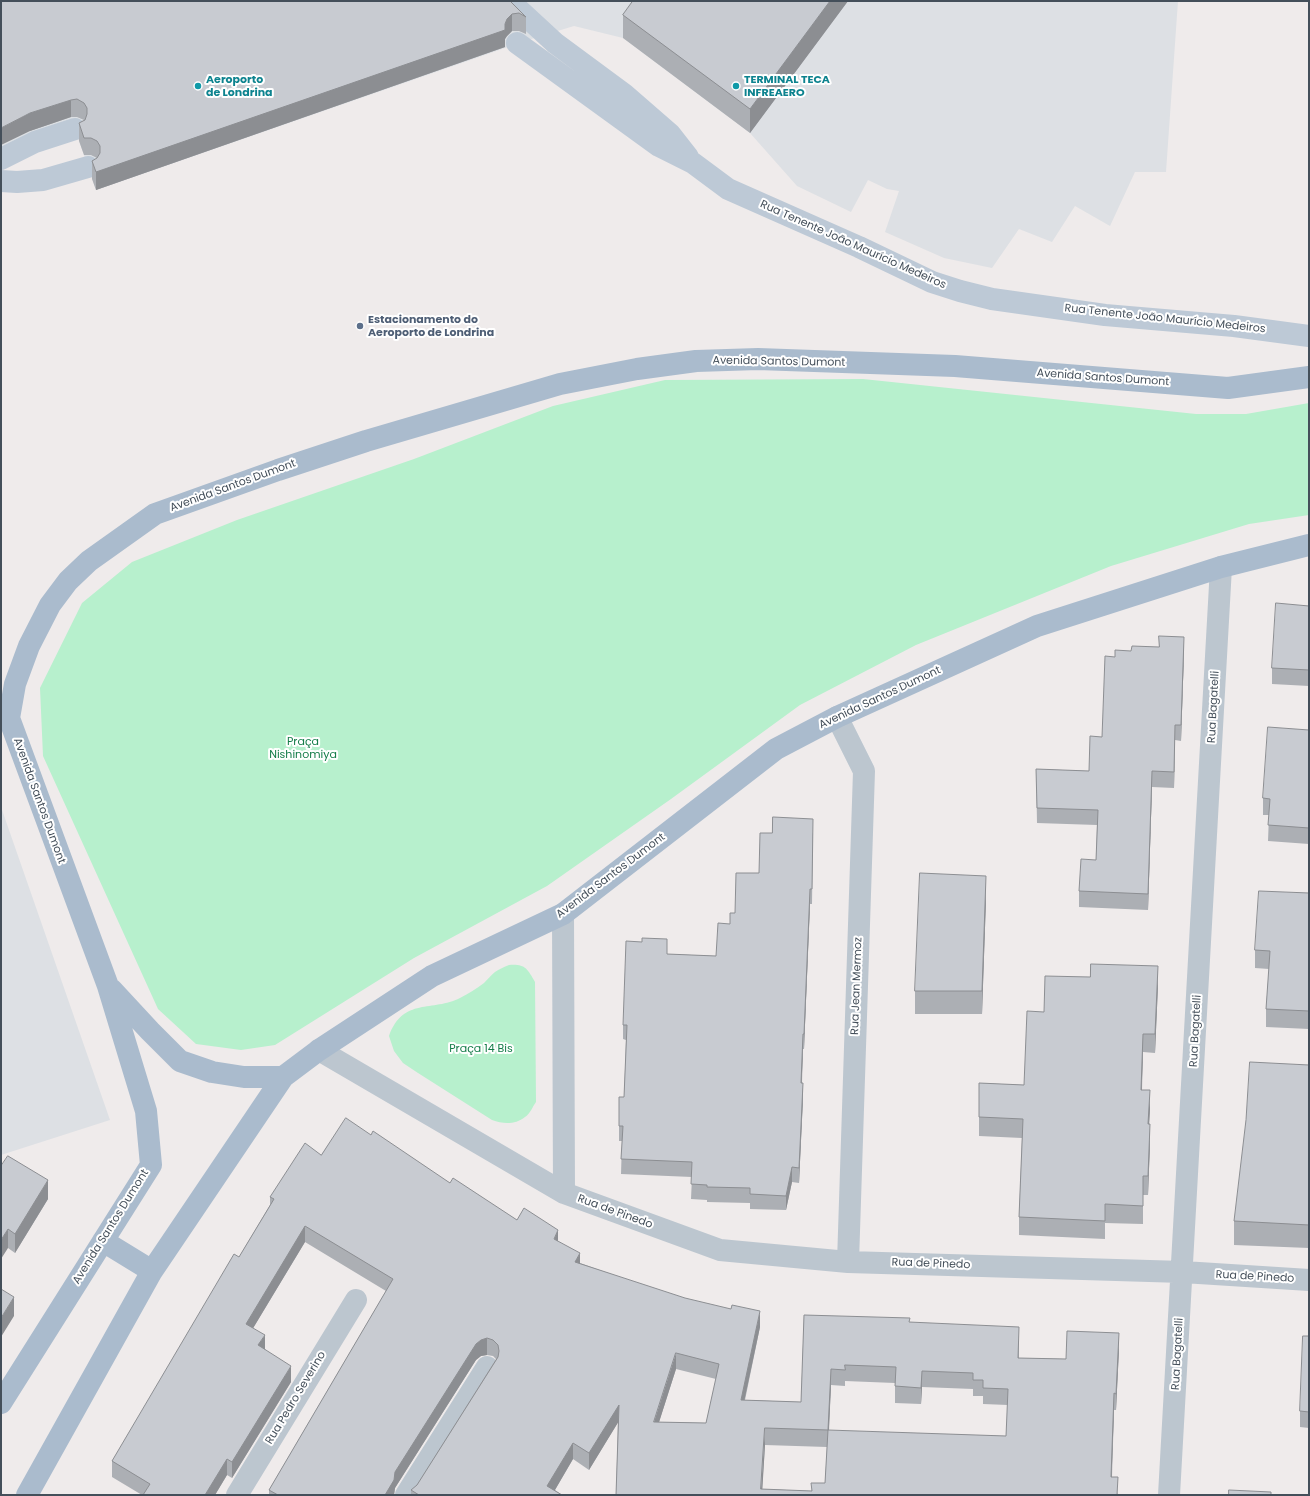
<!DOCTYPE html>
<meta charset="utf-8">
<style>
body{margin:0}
#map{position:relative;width:1310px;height:1496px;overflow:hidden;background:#efebeb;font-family:Poppins,sans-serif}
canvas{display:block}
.frame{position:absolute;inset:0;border:2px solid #444f5a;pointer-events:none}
</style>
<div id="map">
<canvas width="1310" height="1496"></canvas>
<div class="frame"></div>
</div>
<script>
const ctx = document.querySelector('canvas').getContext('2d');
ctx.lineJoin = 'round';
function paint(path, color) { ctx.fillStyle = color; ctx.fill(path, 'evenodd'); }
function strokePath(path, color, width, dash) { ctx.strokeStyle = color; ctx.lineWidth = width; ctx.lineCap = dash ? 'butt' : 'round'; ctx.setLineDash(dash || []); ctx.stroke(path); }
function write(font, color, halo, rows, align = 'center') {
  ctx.font = font + ' Poppins,sans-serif'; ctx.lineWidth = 4; ctx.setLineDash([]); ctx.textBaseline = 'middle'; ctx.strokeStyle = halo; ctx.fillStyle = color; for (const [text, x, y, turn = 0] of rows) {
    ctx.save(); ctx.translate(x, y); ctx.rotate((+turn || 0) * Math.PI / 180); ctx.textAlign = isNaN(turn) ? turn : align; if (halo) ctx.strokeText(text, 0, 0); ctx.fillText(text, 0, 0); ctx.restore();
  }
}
paint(new Path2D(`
 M1 1H1178L1166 172H1135L1110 226 1075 206 1052 242 1019 229 992 268 944 258 885 232 899 191 887 189 868 180 851 212 797 186 750 133 623 38 574 26 528 40 96 190 75 129 1 157Z
 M1 807 110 1120 1 1155Z`), '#dde0e4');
paint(new Path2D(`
 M863 379 1196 414H1246L1309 403V515L1249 524 1111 566 916 645 800 705 671 799 547 886 414 958 275 1045 241 1050 196 1044 158 1009 43 756 40 688 82 603 132 562 237 520 414 459 553 406 665 380Z
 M509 965C525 964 527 968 535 982L536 1102C533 1106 530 1114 525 1117 515 1125 503 1124 492 1120L418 1073 403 1063 394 1051 389 1036C403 997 433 1012 460 998 469 993 476 989 484 983 488 979 491 975 495 972 499 969 504 967 509 965Z`), '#b7f0cd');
strokePath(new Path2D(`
 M837 717 864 771 848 1262
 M563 914 564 1193
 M319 1050 564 1193 720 1250 848 1262 1183 1272 1309 1280
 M237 1495 356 1300
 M406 1495 487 1367
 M1169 1495 1221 567`), '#bcc6cf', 22);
strokePath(new Path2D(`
 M517 8 555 43 624 94 670 134 688 157
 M517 43 659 146 693 163 728 189 859 247 932 282 960 291 992 299 1105 315 1234 326 1309 336
 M1 159 35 142 75 129
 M1 181 17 182 43 180 88 167`), '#bdc9d6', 22);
strokePath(new Path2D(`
 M112 990 150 1031 180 1061 212 1072 244 1077H283
 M103 1241 152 1271
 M1 1403 151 1165 146 1111 108 986 9 718 15 684 29 646 50 605 68 581 89 561 155 514 278 470 366 441 560 384 637 369 696 361 758 359 955 366 1228 388 1309 377
 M27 1495 152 1271 283 1077 319 1050 432 976 563 914 776 749 837 717 1037 626 1221 567 1309 545`), '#aabbcd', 22);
paint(new Path2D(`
 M1 1H510L526 17V34L519 31H512L507 36 505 39V47L96 190 92 179V161L97 158 91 155H84L79 141V123L84 120 77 117H71L30 131Z
 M633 1H848L750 133 623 38V15Z
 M1309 606V686L1272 684V668Z
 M1131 651 1184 652 1181 741 1175 740 1174 788 1152 787 1148 910 1079 907V891L1096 860 1097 825 1037 823 1036 769 1089 771 1102 737 1115 657Z
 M1309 730V844L1268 841 1269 815H1263V798Z
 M813 833 812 904H810L804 1049H803L802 1083 803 1098 799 1183 792 1182 786 1210 750 1209V1203L707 1202V1200L691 1199 692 1177 621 1174 622 1141H619V1126L624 1097 626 1040 623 1039V1025L667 954 716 956 735 913 759 873Z
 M1309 893V1029L1266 1027V1009L1269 969 1255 968V950Z
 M986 899 982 1014H915V991Z
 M1158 985 1155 1053 1143 1052 1142 1090 1150 1109 1149 1124 1150 1143 1148 1195H1143V1224L1105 1223V1239L1019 1235V1217L1022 1138 979 1136V1083L1024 1085 1044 1012Z
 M1309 1065V1248L1234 1245V1221Z
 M371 1135 450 1183 517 1220 558 1242 580 1263 760 1327 745 1400 801 1402 804 1315 910 1322 1019 1343V1358L1066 1359 1119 1349 1116 1410H1114L1112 1477 1118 1495H616L618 1422 589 1470 573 1459 555 1490 562 1495H411V1490L417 1485 496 1359 493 1356 487 1355 481 1356 476 1360 395 1488 394 1495H269V1490L386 1291 305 1242 253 1328 265 1349 291 1382 232 1478 227 1475 215 1495H142L112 1477V1461L239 1257 270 1205V1197L321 1155ZM676 1369 716 1379 706 1423 659 1422ZM845 1381 895 1383V1403L921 1404 922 1387 973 1389V1396H983V1404L1008 1405 1006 1436 829 1431 831 1385 845 1386ZM765 1445 827 1447 825 1483 811 1491 762 1489Z
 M8 1156 48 1199 15 1253 8 1248Z
 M1309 1336V1428L1300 1427V1411Z`), '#acafb4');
paint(new Path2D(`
 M830 1H848L750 133V109Z
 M512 14V31L507 36 505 39V47L96 190V172L505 24 507 19Z
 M71 100V117L30 131 1 145V128L30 113Z
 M1184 637V652L1181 741V725Z
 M1175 725V740L1174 788V772Z
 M1152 771V787L1148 910V894Z
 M986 876V899L982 1014V991Z
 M810 889V904L804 1049V1034Z
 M1158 966V985L1155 1053V1034Z
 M803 1034V1049L801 1098V1083Z
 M1143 1034V1052L1141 1108V1090Z
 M803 1083V1098L799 1183V1168Z
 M1150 1090V1109L1148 1143V1124Z
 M1150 1124V1143L1148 1195V1176Z
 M792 1167V1182L786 1210V1196Z
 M48 1180V1199L15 1253V1234Z
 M305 1226V1242L246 1340V1324Z
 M8 1229V1248L1 1259V1240Z
 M558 1230V1246L554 1239Z
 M580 1253V1269L575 1262Z
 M14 1297V1316L1 1337V1318Z
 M760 1311V1327L741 1416V1400Z
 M1119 1333V1349L1116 1410V1394Z
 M265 1335V1351L258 1345Z
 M487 1338V1355L481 1356 476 1360 395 1488 394 1495H385L395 1472 476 1344 481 1340Z
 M676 1353V1369L654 1438V1422Z
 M291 1366V1382L232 1478V1462Z
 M831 1369V1385L828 1447V1430Z
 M922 1371V1387L921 1404V1388Z
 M1114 1393V1410L1111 1493V1477Z
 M619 1405V1421L589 1470V1453Z
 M765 1428V1445L762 1495 761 1489Z
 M573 1443V1459L552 1495 547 1486Z
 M227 1459V1475L215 1495H205Z`), '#8c8e92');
const building = new Path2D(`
 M1 1H510L526 17 519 13 512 14 507 19 505 24V30L96 172 92 161 97 158 100 153V146L97 141 91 138H84L79 123 85 120 87 114V108L84 103 77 99 71 100 30 113 1 128Z
 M633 1H830L750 109 623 15Z
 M1276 603 1309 606V670L1272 668Z
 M1159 636 1184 637 1181 725H1175L1174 772 1152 771 1148 894 1079 891 1081 859 1096 860 1098 810 1037 808 1036 769 1089 771 1090 736 1102 737 1105 656 1115 657V650L1131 651 1132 646 1159 647Z
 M1268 727 1309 730V828L1268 825 1270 799 1263 798Z
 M773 817 813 819 812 889H810L804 1034H803L801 1083H803L799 1168 792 1167 786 1196 750 1194V1188L707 1187V1185L691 1184 692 1162 621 1159 623 1126H619V1097H624L627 1025H623L626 941 642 942V938L667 939V954L716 956 718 923 730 924V913H735L736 873H759L760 833H772Z
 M920 873 986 876 982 991H915Z
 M1259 891 1309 893V1011L1266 1009 1270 951 1255 950Z
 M1091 964 1158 966 1155 1034H1143L1141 1090H1150L1148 1124H1150L1148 1176H1143V1206L1105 1204V1221L1019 1217 1023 1119 979 1117V1083L1024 1085 1027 1011 1044 1012 1045 976 1090 977Z
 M1250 1062 1309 1065V1225L1234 1221 1246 1120Z
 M346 1118 371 1135 373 1131 450 1183 453 1178 517 1220 524 1208 558 1230 554 1239 580 1253 575 1262 685 1298 731 1309 732 1305 760 1311 741 1400 801 1402 804 1315 910 1318 909 1322 1019 1327 1018 1358 1066 1359 1067 1331 1119 1333 1116 1394 1114 1393 1111 1477H1118L1117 1495H616L619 1405 589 1453 573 1443 547 1486 562 1495H419L411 1490 417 1485 498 1357 499 1351 498 1345 493 1340 487 1338 481 1340 476 1344 395 1472 394 1480 385 1495H278L269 1490 393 1279 305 1226 246 1324 265 1335 258 1345 291 1366 232 1462 227 1459 205 1495H143L150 1484 112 1461 234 1254 239 1257 274 1199 270 1197 305 1143 321 1155ZM676 1353 719 1364 706 1423 654 1422ZM845 1365 896 1367 895 1386 921 1388 922 1371 973 1373V1380H983V1388L1008 1389 1006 1436 828 1430 831 1369 845 1370ZM765 1428 828 1430 825 1483H811L812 1491 761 1489Z
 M8 1156 48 1180 15 1234 8 1229 1 1240V1166Z
 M1 1289 14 1297 1 1318Z
 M1303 1336H1309V1412L1300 1411Z
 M1229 1490 1271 1492V1495H1283H1229Z`);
paint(building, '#c8cbd1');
strokePath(building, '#8c8e92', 1);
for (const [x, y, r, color] of [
 [198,86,4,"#0f9aa8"],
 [736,86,4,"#0f9aa8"],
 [360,326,4,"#5c6f8a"]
]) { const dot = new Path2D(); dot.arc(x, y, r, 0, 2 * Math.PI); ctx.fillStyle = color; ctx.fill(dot); strokePath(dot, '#fff', 1.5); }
write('bold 11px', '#0d838f', '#fff', [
 ["Aeroporto",206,80],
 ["de Londrina",206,93],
 ["TERMINAL TECA",744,80],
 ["INFREAERO",744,93]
], 'left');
write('11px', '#444f5a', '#fff', [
 ["Rua Tenente João Maurício Medeiros",853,245,24],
 ["Rua Tenente João Maurício Medeiros",1165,319,6],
 ["Avenida Santos Dumont",779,362,1],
 ["Avenida Santos Dumont",1103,378,4],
 ["Avenida Santos Dumont",233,486,-20],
 ["Avenida Santos Dumont",880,698,-25],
 ["Rua Bagatelli",1214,707,-87],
 ["Avenida Santos Dumont",39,801,70],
 ["Avenida Santos Dumont",611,876,-37],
 ["Rua Jean Mermoz",857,986,-88],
 ["Rua Bagatelli",1196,1031,-87],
 ["Rua de Pinedo",615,1212,20],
 ["Avenida Santos Dumont",111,1227,-58],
 ["Rua de Pinedo",931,1264,2],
 ["Rua de Pinedo",1255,1277,3],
 ["Rua Bagatelli",1178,1354,-87],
 ["Rua Pedro Severino",296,1398,-59]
]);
write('bold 11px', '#4e5e75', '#fff', [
 ["Estacionamento do",368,320],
 ["Aeroporto de Londrina",368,333]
], 'left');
write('11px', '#137c48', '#fff', [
 ["Praça",303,742],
 ["Nishinomiya",303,755],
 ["Praça 14 Bis",481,1049]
]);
</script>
